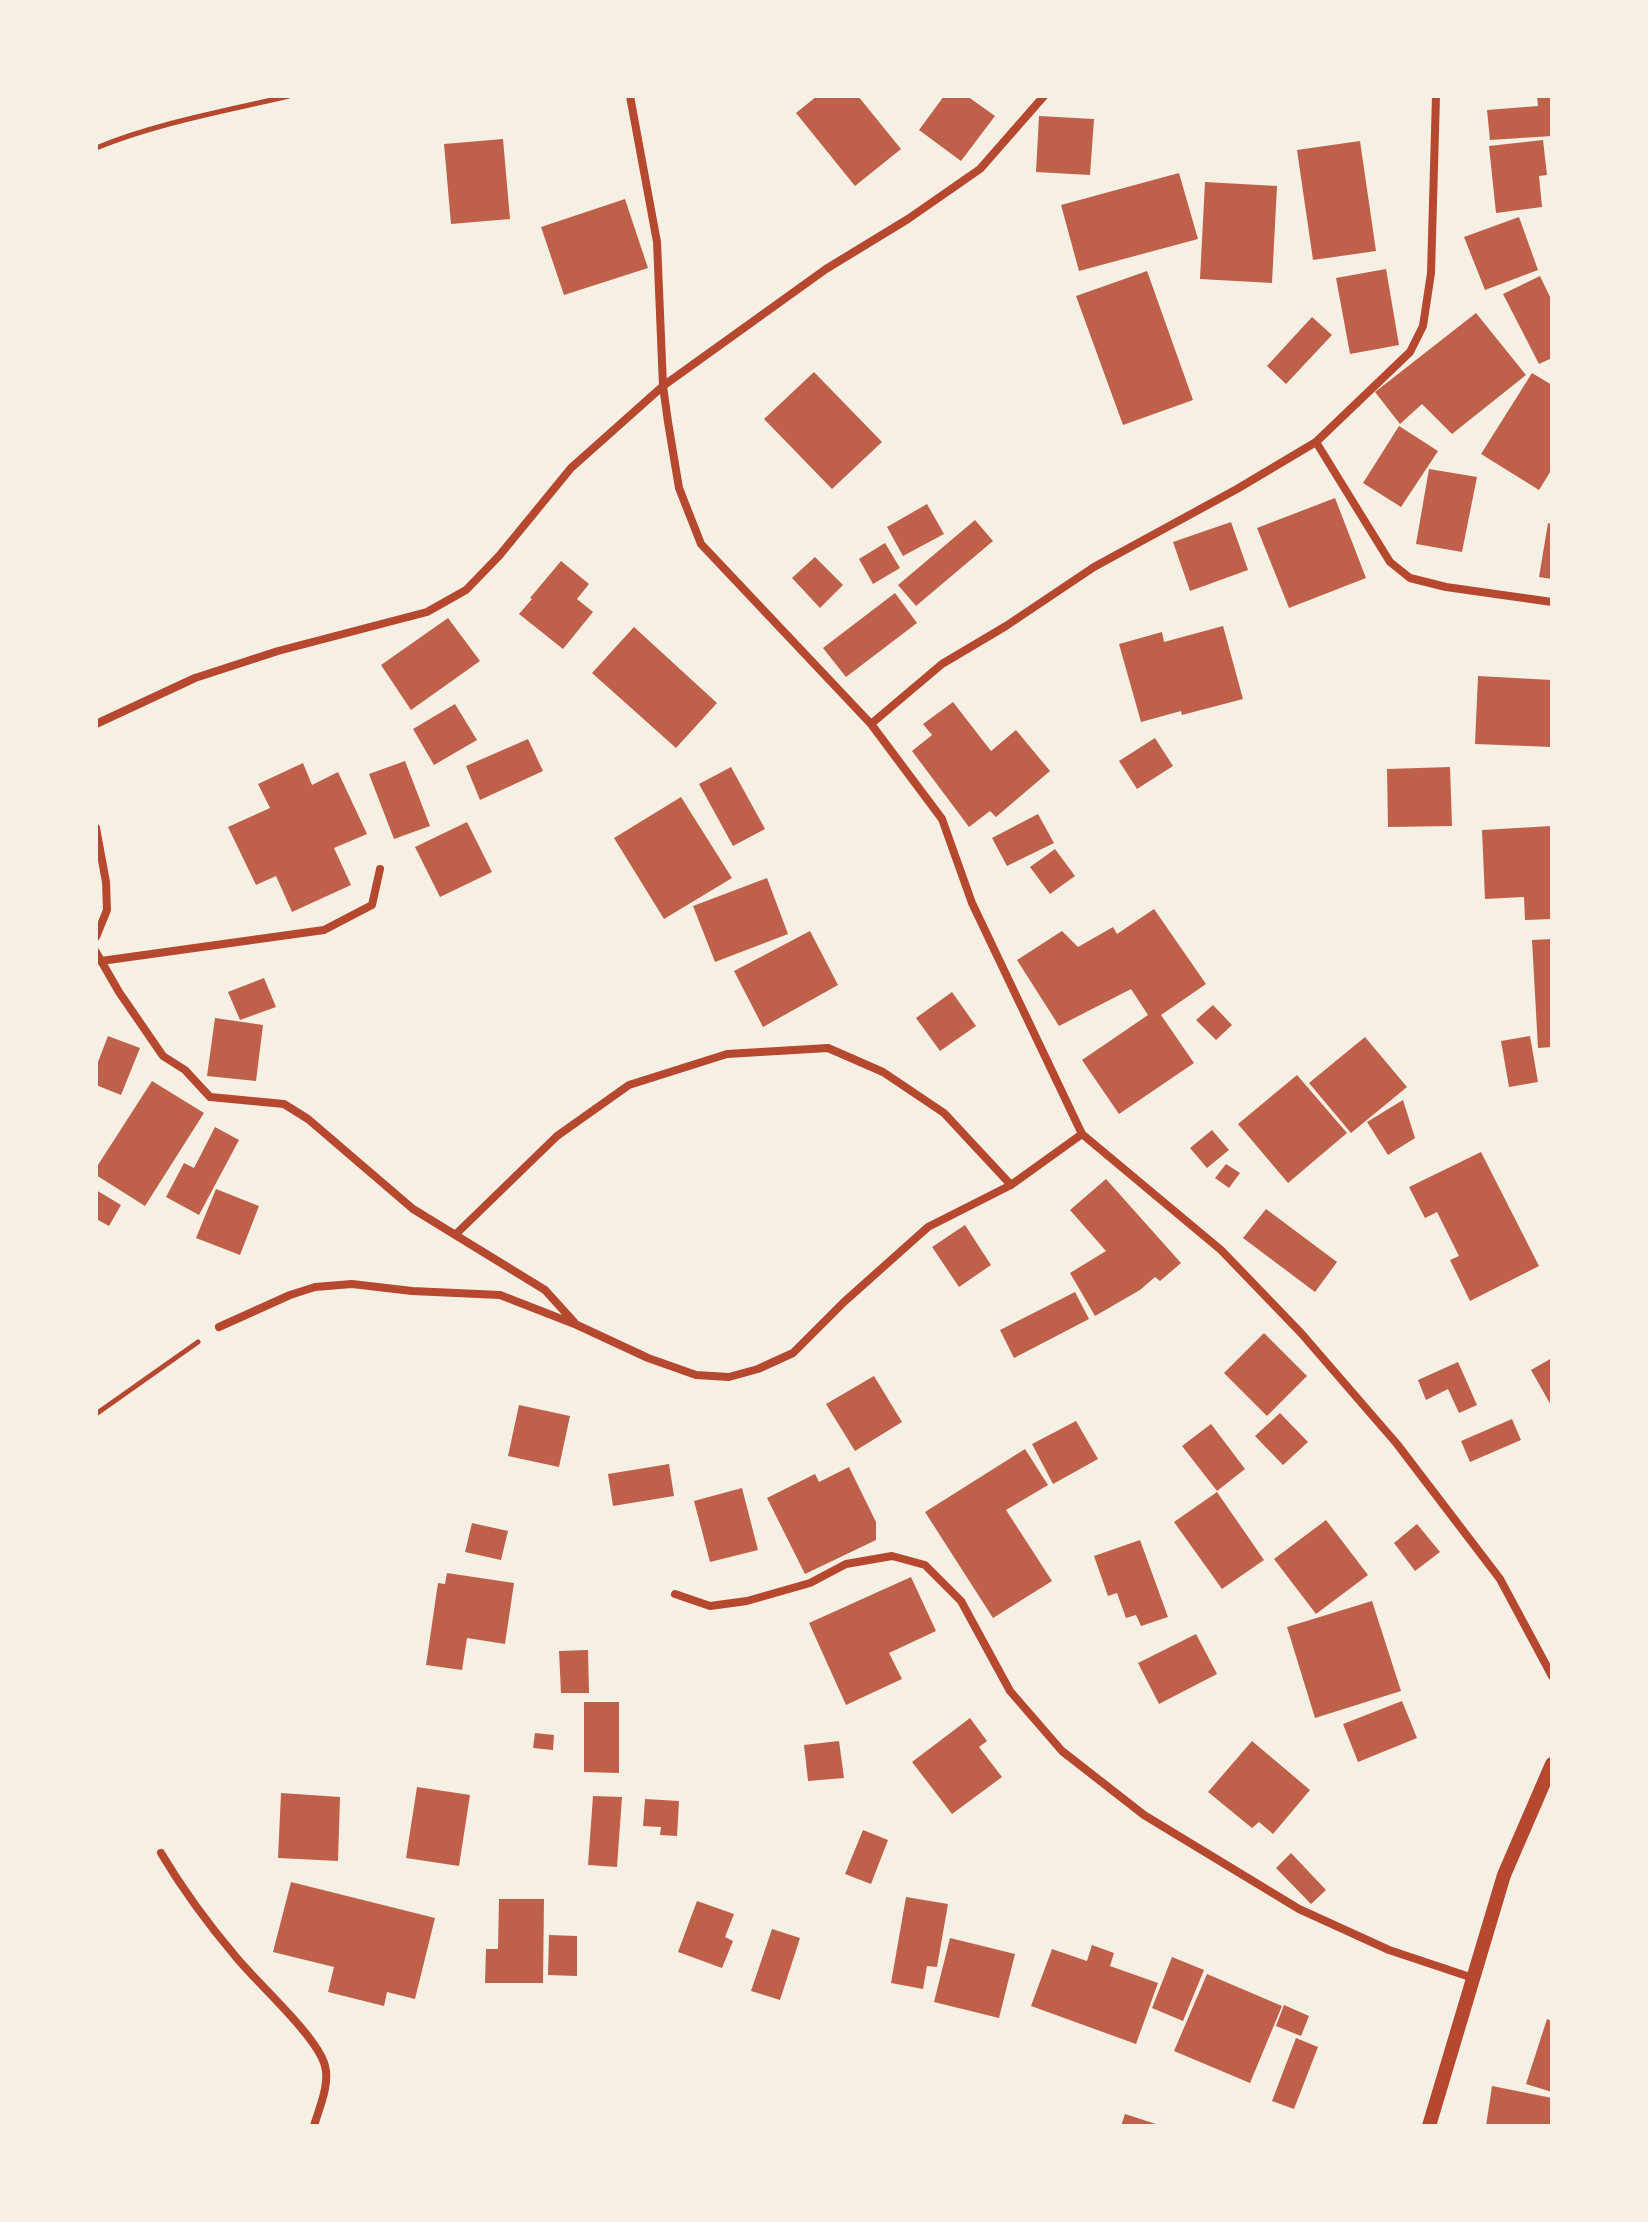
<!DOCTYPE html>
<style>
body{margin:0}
#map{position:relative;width:1648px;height:2222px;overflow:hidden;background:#f6efe4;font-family:"Nunito Sans",sans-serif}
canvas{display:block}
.frame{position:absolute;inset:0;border:98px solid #f6efe4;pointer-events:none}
</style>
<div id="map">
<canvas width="1648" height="2222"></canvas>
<div class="frame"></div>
</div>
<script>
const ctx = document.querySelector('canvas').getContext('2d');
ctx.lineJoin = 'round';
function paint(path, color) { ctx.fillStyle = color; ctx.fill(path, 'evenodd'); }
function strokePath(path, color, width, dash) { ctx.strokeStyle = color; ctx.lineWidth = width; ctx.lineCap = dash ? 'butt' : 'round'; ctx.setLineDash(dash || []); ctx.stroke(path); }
paint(new Path2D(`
 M817 96H858L901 149 855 186 796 113Z
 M944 96H967L995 116 961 161 919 130Z
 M1537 96H1552V136L1490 140 1487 110 1538 106Z
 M1039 116 1094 119 1090 175 1036 172Z
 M503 139 510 219 451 224 444 144Z
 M1543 140 1547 175 1539 176 1542 207 1496 213 1489 146Z
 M1360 141 1376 251 1313 260 1297 150Z
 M1179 173 1198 239 1079 271 1061 205Z
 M1205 182 1277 186 1272 283 1200 279Z
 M625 199 648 268 564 295 541 227Z
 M1519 217 1538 270 1485 290 1464 237Z
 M1386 269 1399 345 1350 354 1336 278Z
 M1147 271 1193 400 1123 425 1076 296Z
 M1540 276 1552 301V358L1539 364 1503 294Z
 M1476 313 1526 375 1452 434 1422 404 1400 424 1375 392Z
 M1312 317 1332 335 1286 384 1267 366Z
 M814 372 882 442 832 489 764 419Z
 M1532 373 1552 385V469L1539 490 1481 454Z
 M1399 426 1438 451 1401 507 1363 483Z
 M1429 469 1477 477 1462 552 1416 544Z
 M1335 498 1366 578 1289 608 1257 528Z
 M927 504 944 534 903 556 887 527Z
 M975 520 993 541 916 606 898 585Z
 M1231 522 1248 570 1190 591 1173 542Z
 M1548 523 1552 524V579L1539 577Z
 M885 543 900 568 873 584 859 559Z
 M815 557 843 585 820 608 792 578Z
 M561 561 589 584 577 599 593 612 563 649 519 614 532 599 530 598Z
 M895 593 917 623 846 677 823 648Z
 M448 618 480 661 411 710 381 665Z
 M1223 626 1243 699 1182 715 1181 711 1141 722 1119 644 1162 632 1164 642Z
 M634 627 717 703 676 748 592 673Z
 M1478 676 1552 680V747L1475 744Z
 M953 702 991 751 1016 730 1050 771 996 817 990 811 969 827 912 751 932 735 923 724Z
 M455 704 477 740 434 765 413 729Z
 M1155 738 1173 766 1137 789 1119 761Z
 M528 739 543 771 480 800 466 766Z
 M405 761 430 826 394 839 369 774Z
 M303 763 312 785 338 772 367 834 334 848 351 885 292 912 276 876 256 885 228 827 270 808 258 784Z
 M731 767 765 829 733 846 699 784Z
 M1450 767 1452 826 1388 827 1387 769Z
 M681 797 732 878 664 919 614 838Z
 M1038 814 1054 843 1007 866 992 838Z
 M467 822 492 872 440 897 415 847Z
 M1552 826V919L1525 920 1524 897 1485 899 1482 830Z
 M1055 849 1075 876 1050 894 1030 867Z
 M767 878 788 934 715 962 693 906Z
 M1154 909 1206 984 1161 1015 1194 1063 1119 1114 1082 1060 1148 1015 1131 989 1059 1026 1017 960 1062 931 1078 947 1113 927 1117 934Z
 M810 931 838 985 763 1027 734 971Z
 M1552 939V1047L1538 1048 1532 940Z
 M264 978 276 1007 240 1020 228 992Z
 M952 992 976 1026 940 1051 916 1018Z
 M1213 1005 1232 1025 1216 1040 1196 1020Z
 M215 1018 263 1025 256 1081 207 1076Z
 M108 1036 140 1048 121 1095 96 1085V1067Z
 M1530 1036 1538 1082 1509 1087 1501 1041Z
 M1365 1037 1407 1087 1351 1133 1309 1083Z
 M1297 1075 1347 1133 1288 1183 1238 1124Z
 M152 1081 204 1113 145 1206 96 1175V1168Z
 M1403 1100 1415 1138 1388 1155 1367 1122Z
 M215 1127 239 1140 199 1215 166 1197 184 1163 194 1168Z
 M1212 1130 1229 1150 1207 1168 1190 1148Z
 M1481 1152 1539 1266 1470 1301 1450 1260 1459 1256 1437 1212 1425 1218 1409 1187Z
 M1226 1164 1240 1173 1229 1188 1215 1178Z
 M1106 1179 1181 1263 1160 1281 1155 1277 1140 1290 1095 1316 1070 1273 1106 1251 1070 1210Z
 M216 1189 259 1206 240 1255 196 1238Z
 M96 1190 121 1205 109 1226 96 1219Z
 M1266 1209 1337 1262 1315 1292 1243 1238Z
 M965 1225 991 1265 959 1287 932 1247Z
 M1075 1292 1089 1319 1014 1358 1000 1330Z
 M1264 1333 1307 1376 1267 1416 1224 1373Z
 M1552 1358V1407L1531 1370Z
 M1458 1362 1477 1405 1459 1413 1448 1389 1426 1400 1418 1380Z
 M874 1376 902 1422 855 1451 826 1404Z
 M519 1405 570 1416 559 1467 508 1456Z
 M1280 1413 1308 1442 1283 1465 1255 1436Z
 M1512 1419 1521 1440 1470 1462 1461 1441Z
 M1076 1421 1098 1459 1053 1484 1032 1444Z
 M1211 1424 1245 1469 1217 1491 1182 1446Z
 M1025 1449 1048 1485 1006 1510 1052 1581 993 1618 925 1512Z
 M669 1464 674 1496 613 1506 608 1474Z
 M849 1467 876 1522V1540L805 1574 767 1498 815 1474 819 1482Z
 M742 1488 758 1550 710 1562 694 1501Z
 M1217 1492 1264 1560 1222 1589 1174 1522Z
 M1326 1520 1368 1575 1316 1614 1274 1559Z
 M472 1523 508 1531 501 1560 465 1552Z
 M1417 1524 1440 1552 1415 1571 1394 1543Z
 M1140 1540 1168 1617 1141 1626 1136 1615 1126 1618 1117 1593 1108 1596 1094 1556Z
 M447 1573 514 1583 505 1644 467 1638 462 1670 426 1665 438 1583 445 1584Z
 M911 1577 936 1631 889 1653 902 1679 846 1705 809 1623Z
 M1372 1601 1401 1691 1315 1718 1287 1627Z
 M1196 1634 1217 1674 1159 1704 1138 1663Z
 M588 1650 589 1693H561L559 1651Z
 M1402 1701 1417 1738 1358 1762 1343 1724Z
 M584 1702H619V1773L584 1772Z
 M970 1718 987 1741 979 1747 1002 1777 952 1814 912 1762Z
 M535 1733 554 1735 553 1750 533 1748Z
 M839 1741 844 1778 808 1781 804 1745Z
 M1252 1741 1310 1790 1273 1834 1259 1822 1252 1828 1208 1792Z
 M417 1787 470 1795 459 1866 406 1858Z
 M281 1793 340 1797 338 1861 278 1858Z
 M593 1796 622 1797 617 1867 588 1865Z
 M645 1799 679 1801 677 1836 660 1835 661 1827 643 1826Z
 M863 1830 888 1840 871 1884 845 1874Z
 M1291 1853 1326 1890 1311 1904 1276 1868Z
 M291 1882 435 1918 415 1999 387 1992 384 2006 328 1992 334 1967 273 1952Z
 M906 1897 948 1904 937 1967 927 1966 923 1989 891 1983Z
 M499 1899H544L543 1983H485L486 1949H498Z
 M697 1901 734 1914 725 1937 733 1941 722 1968 678 1952Z
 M772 1929 800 1938 780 2000 751 1991Z
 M549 1935 577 1936V1976L548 1975Z
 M950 1938 1015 1954 999 2018 934 2002Z
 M1092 1945 1114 1953 1110 1966 1158 1983 1136 2044 1031 2006 1052 1949 1087 1961Z
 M1172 1957 1204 1970 1183 2021 1152 2008Z
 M1207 1974 1282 2006 1250 2083 1174 2051Z
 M1284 2005 1309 2016 1301 2036 1276 2026Z
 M1547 2019 1552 2021V2092L1526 2084Z
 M1296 2038 1318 2047 1294 2109 1272 2101Z
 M1492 2086 1552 2098V2126H1486Z
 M1125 2114 1159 2125V2126H1121Z`), '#bf614a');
strokePath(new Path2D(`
 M96 148C157 123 225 111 289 96
 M96 1414 198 1342`), '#b5482f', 5);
strokePath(new Path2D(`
 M630 96 657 242 663 386 668 422 679 488 701 544 871 724 942 819 972 903 1082 1134 1221 1250 1301 1333 1397 1444 1500 1579 1552 1676
 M1316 442 1390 562 1410 578 1446 587 1552 602
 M96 724 195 678 278 651 427 612 466 590 499 556 571 468 663 386 826 269 908 219 980 169 1044 96
 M871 724 942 664 1006 626 1094 567 1237 489 1316 442 1410 352 1423 326 1431 273 1436 96
 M96 828 106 882 107 910 96 937
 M96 952 119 992 163 1056 185 1070 210 1097 284 1104 308 1119 413 1209 545 1290 574 1322
 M101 961 324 930 372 905 380 869
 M455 1235 557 1136 629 1085 727 1054 828 1048 883 1072 944 1113 1011 1185
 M219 1327 290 1295 315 1287 352 1284 412 1291 500 1295 577 1325 648 1358 696 1375 729 1377 758 1369 793 1353 844 1302 928 1227 1011 1185 1082 1134
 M675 1594 710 1606 747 1601 810 1583 846 1564 892 1556 925 1565 961 1601 1010 1691 1062 1751 1144 1815 1299 1909 1389 1950 1473 1978
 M161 1853C183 1890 208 1924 236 1957 257 1983 318 2037 325 2066 330 2085 319 2108 314 2126`), '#b5482f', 8);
strokePath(new Path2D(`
 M1429 2126 1504 1875 1552 1764`), '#b5482f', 14);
</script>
